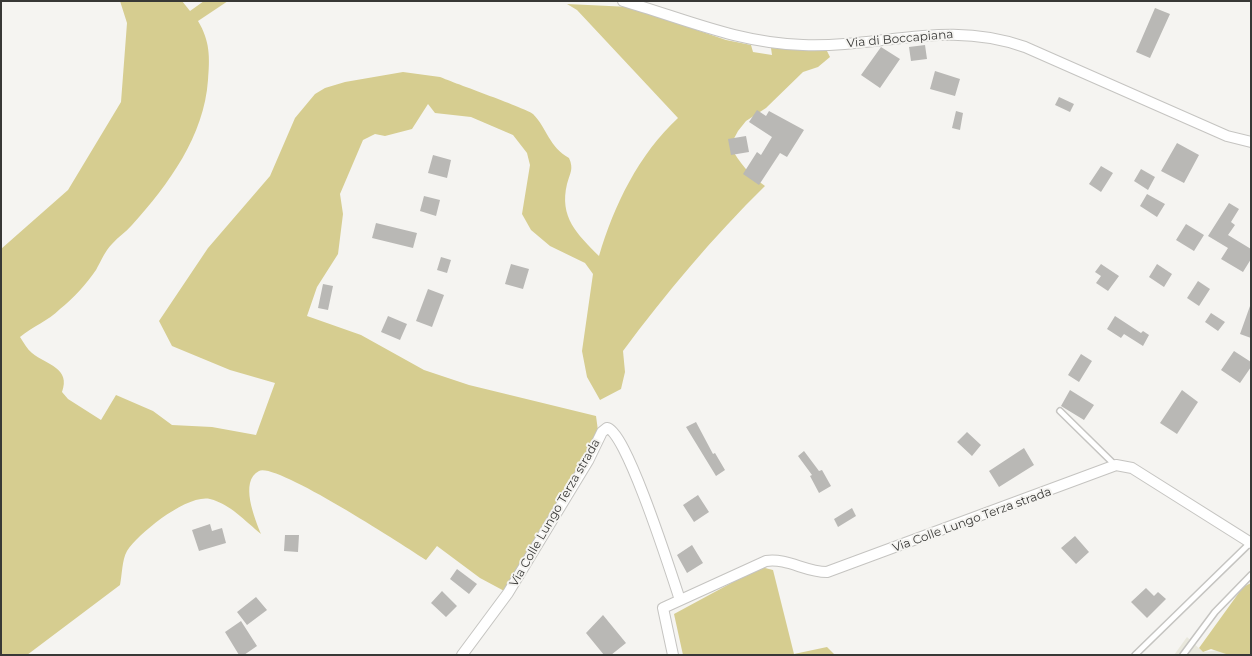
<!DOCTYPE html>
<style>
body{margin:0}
#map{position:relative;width:1252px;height:656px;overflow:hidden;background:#f5f4f1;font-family:Montserrat,sans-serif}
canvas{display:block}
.frame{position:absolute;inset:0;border:2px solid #383836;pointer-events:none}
</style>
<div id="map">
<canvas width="1252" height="656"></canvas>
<div class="frame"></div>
</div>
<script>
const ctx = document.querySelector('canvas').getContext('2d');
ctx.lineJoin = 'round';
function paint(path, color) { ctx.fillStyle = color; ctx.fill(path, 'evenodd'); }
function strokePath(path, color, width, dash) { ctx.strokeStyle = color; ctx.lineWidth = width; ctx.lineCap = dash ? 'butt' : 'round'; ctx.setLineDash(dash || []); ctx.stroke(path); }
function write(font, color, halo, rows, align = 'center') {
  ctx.font = font + ' Montserrat,sans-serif'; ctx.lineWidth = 4; ctx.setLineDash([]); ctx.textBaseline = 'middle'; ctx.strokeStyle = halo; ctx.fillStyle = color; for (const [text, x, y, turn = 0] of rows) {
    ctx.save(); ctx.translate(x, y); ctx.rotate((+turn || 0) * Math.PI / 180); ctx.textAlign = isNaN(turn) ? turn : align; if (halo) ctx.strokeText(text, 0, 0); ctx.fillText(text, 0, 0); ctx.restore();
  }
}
paint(new Path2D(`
 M1187 637 1203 652 1219 650 1229 655H1174Z`), '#e9e8dd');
paint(new Path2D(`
 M120 1H182L190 11 204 1H228L198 21C210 41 210 57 208 80 204 136 169 184 132 225 126 232 118 237 112 244 105 251 101 261 96 270 87 283 73 299 60 309 48 321 33 326 20 337 24 343 27 349 32 353 47 365 71 368 62 392L68 399 101 420 116 395 153 411 172 425 212 427 256 435 275 383 230 370 172 346 159 321 208 248 270 176 295 118 315 94 325 88 345 82 403 72 440 77C454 83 528 109 533 114 547 128 549 147 569 158 574 169 570 173 567 184 559 217 577 234 599 256 614 205 639 154 678 118L577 10 567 4 630 7 726 40 751 45 753 52 772 55 771 48 827 51 830 57 818 67 803 72 766 108 746 121 738 131 730 146C740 163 749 175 765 186 713 237 666 293 623 351L625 372 621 389 600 400 587 377 582 351 593 274 585 263 550 246 531 230 522 214 530 165 527 153 513 135 471 117 435 113 428 104 412 129 385 136 375 134 363 140 340 194 343 214 338 254 317 287 307 316 361 335 424 370 469 385 596 416 599 438 508 593 480 578 437 546 426 560C404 546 276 462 259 471 239 481 255 519 261 534 245 521 230 504 210 499 187 494 139 533 127 551 122 559 122 576 120 585L27 655H1V249L68 190 121 102 127 23Z
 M761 567 773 570 794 654 827 647 835 655H683L674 614Z
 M1251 583V655H1229L1211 649 1203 652 1199 648 1243 587Z`), '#d6cd90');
paint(new Path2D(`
 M1155 8 1170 14 1150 58 1136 52Z
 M925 45 927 59 911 61 909 47Z
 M881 47 900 59 880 88 861 75Z
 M935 71 960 79 955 96 930 89Z
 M1059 97 1074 104 1070 112 1055 105Z
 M757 110 766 116 769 111 804 130 787 157 780 153 759 185 743 174 757 152 761 155 772 137 749 122Z
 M956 111 963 113 960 130 952 128Z
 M746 136 749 152 731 155 728 139Z
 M1177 143 1199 155 1184 183 1161 171Z
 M433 155 451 160 447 178 428 173Z
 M1101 166 1113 173 1101 192 1089 184Z
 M1141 169 1155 177 1148 190 1134 181Z
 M1147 194 1165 204 1157 217 1140 206Z
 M424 196 440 200 436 216 420 211Z
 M1229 203 1239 209 1231 222 1235 225 1228 235 1251 249V259L1243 272 1221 259 1228 248 1208 236Z
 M376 223 417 233 413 248 372 238Z
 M1186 224 1204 235 1194 251 1176 240Z
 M441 257 451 260 447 273 437 270Z
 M511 264 529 269 523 289 505 284Z
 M1101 264 1119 276 1108 291 1096 283 1101 276 1095 272Z
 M1157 264 1172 274 1164 287 1149 277Z
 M1198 281 1210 289 1199 306 1187 298Z
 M323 284 333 286 328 310 318 308Z
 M428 289 444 295 432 327 416 321Z
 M1250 306H1251V338L1240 334Z
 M1211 313 1225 322 1218 331 1205 322Z
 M388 316 407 324 400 340 381 332Z
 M1115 316 1141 333 1143 331 1149 335 1143 346 1124 334 1121 338 1107 329Z
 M1234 351 1251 362V367L1240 383 1221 370Z
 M1081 354 1092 361 1079 382 1068 375Z
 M1070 390 1094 405 1084 420 1061 406Z
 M1182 390 1198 402 1177 434 1160 423Z
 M696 422 713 454 715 453 725 470 716 476 686 427Z
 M967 432 981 445 972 456 957 442Z
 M1024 448 1034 465 999 487 989 471Z
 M804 451 819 471 822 470 831 486 819 493 810 476 812 475 798 456Z
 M698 495 709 512 694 522 683 505Z
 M852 508 856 516 838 527 834 519Z
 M210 524 212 531 222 528 226 543 199 551 192 530Z
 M285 535H299L298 552 284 551Z
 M1075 536 1089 552 1076 564 1061 548Z
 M692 545 703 563 687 573 677 555Z
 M457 569 477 584 469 594 450 579Z
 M1146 588 1154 596 1158 592 1166 599 1147 618 1131 602Z
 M442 591 457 606 446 617 431 603Z
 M256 597 267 610 247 625 237 612Z
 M603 615 626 643 611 655H604L586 633Z
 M241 621 257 646 244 655H239L225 632Z`), '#b9b8b5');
const lane = new Path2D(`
 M1060 411 1115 465
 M1135 655 1250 543
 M1183 655 1215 612 1251 575`);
const street = new Path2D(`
 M623 1C685 19 738 43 803 45 881 48 947 19 1025 47L1227 136 1251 142
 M462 655 508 593 588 461 602 432 607 428C626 430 672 576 680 600
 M673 655 663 608 766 561C788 558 805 572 827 572L1116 465 1132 468 1251 543`);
strokePath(lane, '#c5c4c1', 8);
strokePath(street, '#c5c4c1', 12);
strokePath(lane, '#fff', 5);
strokePath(street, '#fff', 10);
write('12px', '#383836', '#f5f4f1', [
 ["Via di Boccapiana",900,39,-5],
 ["Via Colle Lungo Terza strada",555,513,-60],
 ["Via Colle Lungo Terza strada",972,520,-20]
]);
</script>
